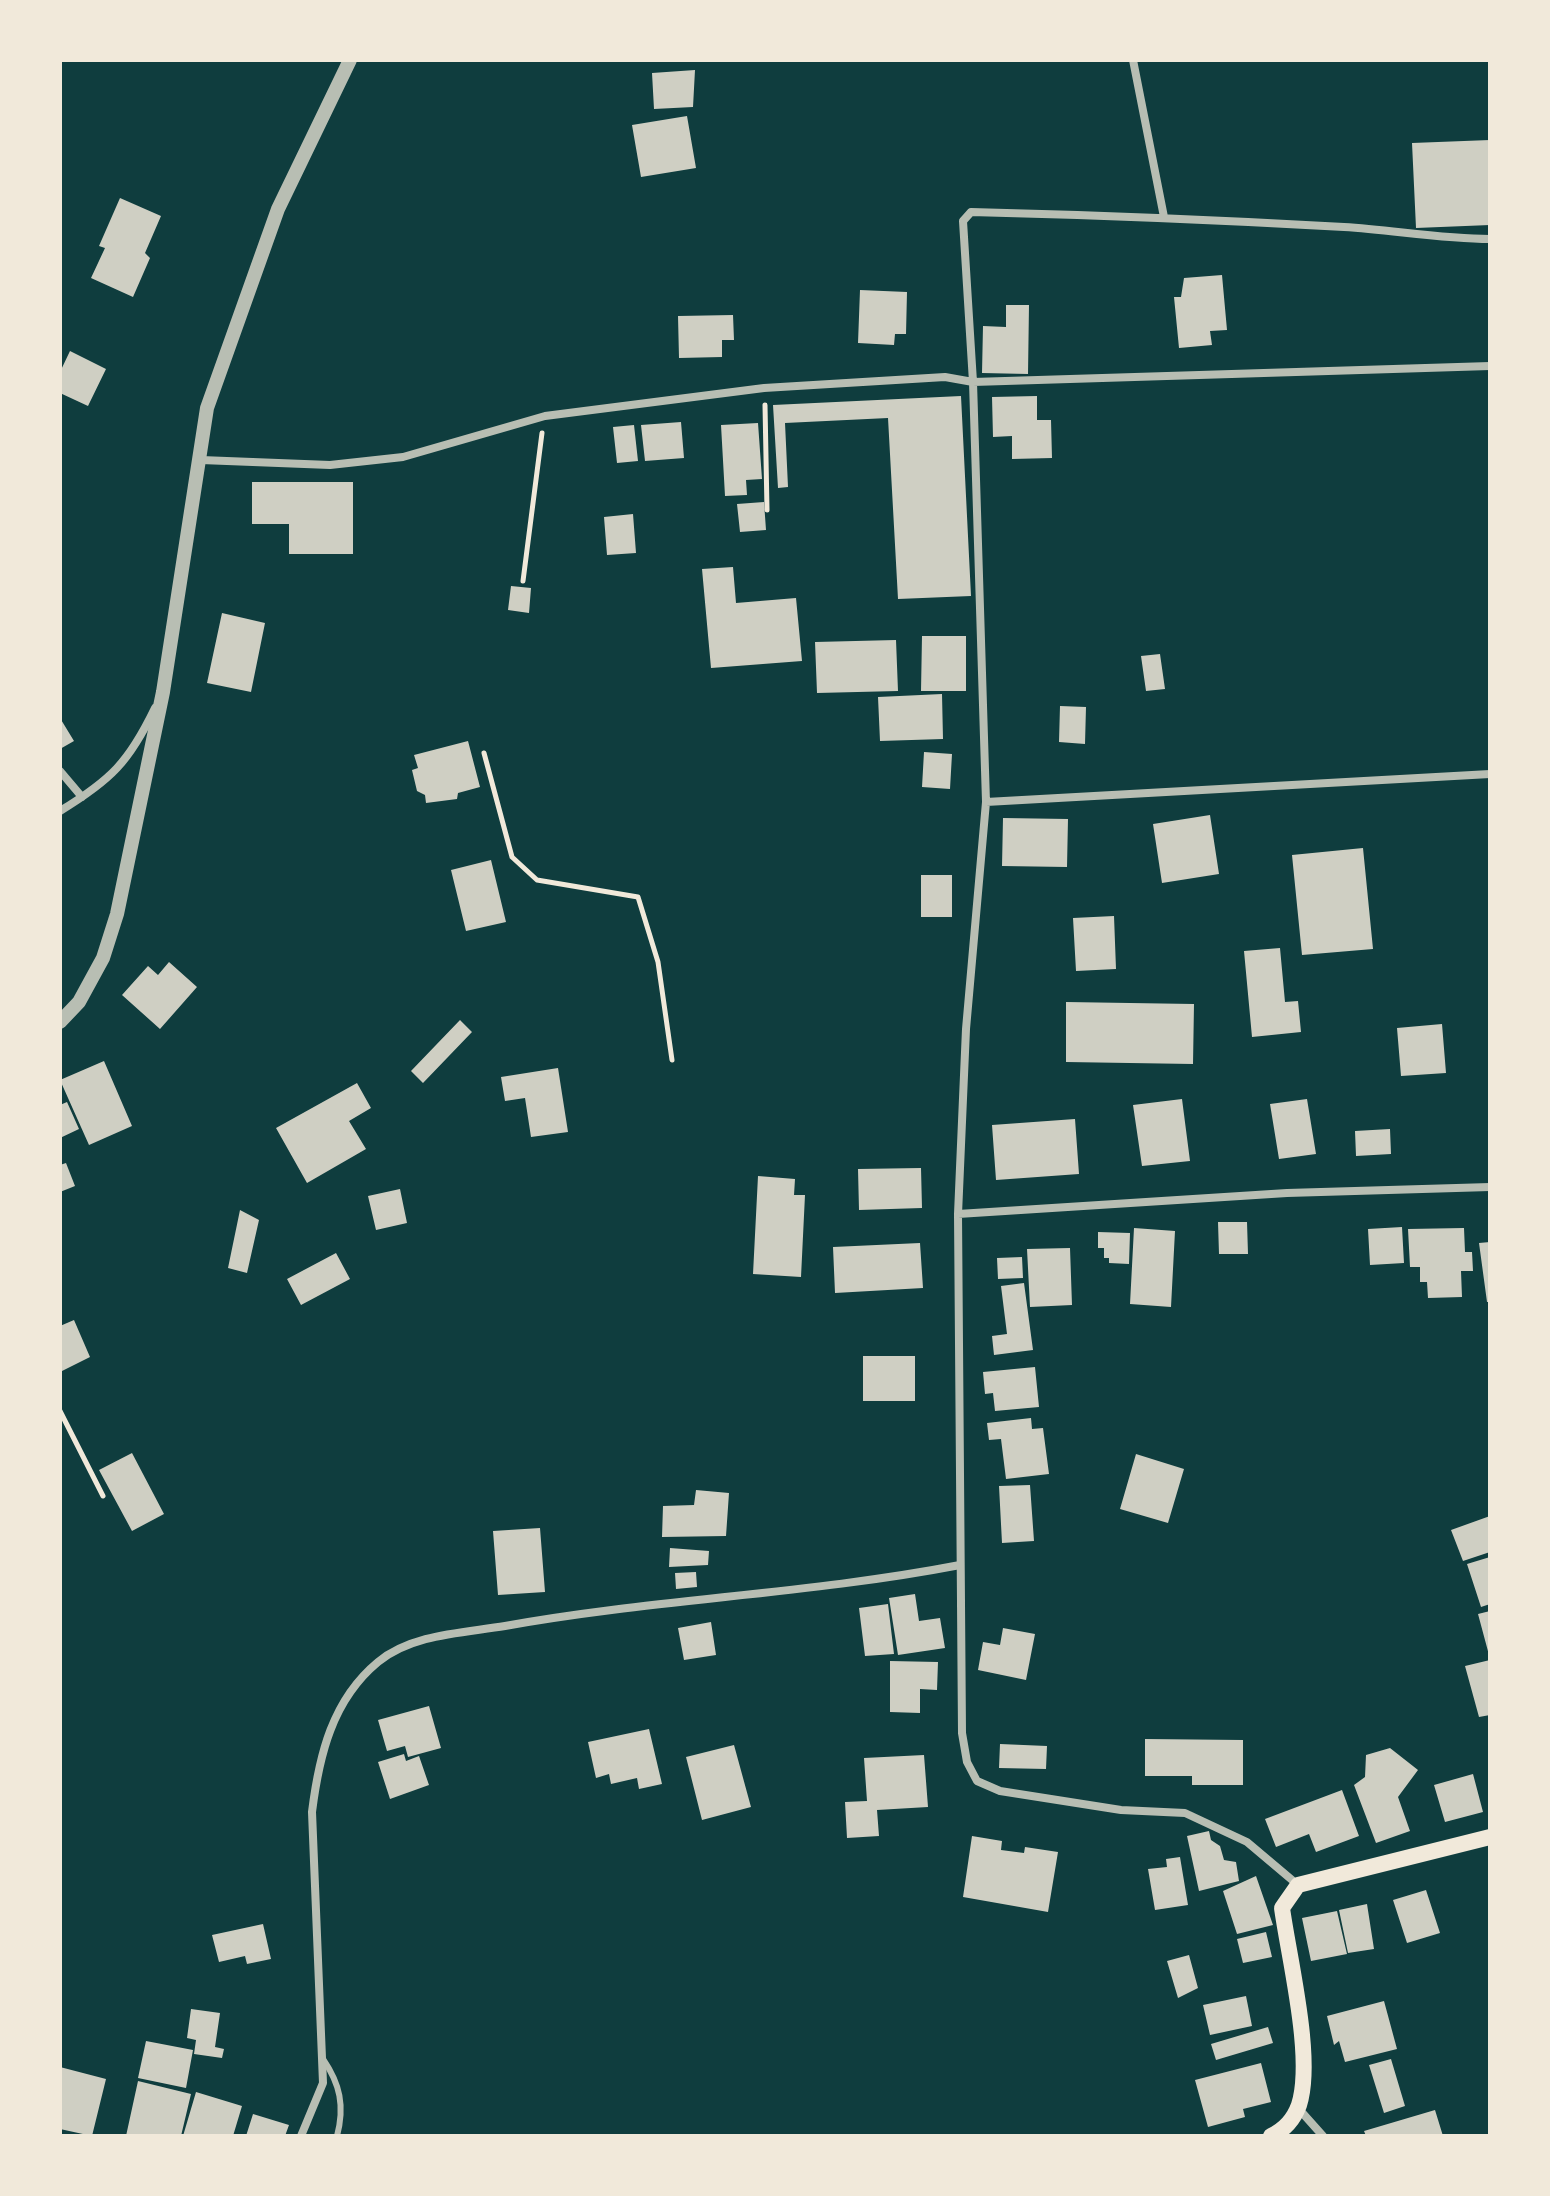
<!DOCTYPE html>
<style>
body{margin:0}
#map{position:relative;width:1550px;height:2196px;overflow:hidden;background:#0f3d3e;font-family:Commissioner,sans-serif}
canvas{display:block}
.frame{position:absolute;inset:0;border:62px solid #f1e9da;pointer-events:none}
</style>
<div id="map">
<canvas width="1550" height="2196"></canvas>
<div class="frame"></div>
</div>
<script>
const ctx = document.querySelector('canvas').getContext('2d');
ctx.lineJoin = 'round';
function paint(path, color) { ctx.fillStyle = color; ctx.fill(path, 'evenodd'); }
function strokePath(path, color, width, dash) { ctx.strokeStyle = color; ctx.lineWidth = width; ctx.lineCap = dash ? 'butt' : 'round'; ctx.setLineDash(dash || []); ctx.stroke(path); }
paint(new Path2D(`
 M695 70 693 107 654 109 652 73Z
 M687 116 696 168 641 177 632 125Z
 M1490 140V225L1416 228 1412 143Z
 M120 198 161 216 145 253 150 258 133 297 91 278 105 248 99 246Z
 M1222 275 1227 330 1210 331 1212 345 1179 348 1174 297H1181L1184 278Z
 M860 290 907 292 906 334H895L894 345 858 343Z
 M1006 305H1029L1028 374 982 373 983 326 1006 327Z
 M733 315 734 340H722V357L679 358 678 316Z
 M70 351 106 369 88 406 60 393V372Z
 M961 396 971 596 898 599 888 418 785 423 788 487 778 488 773 405Z
 M1037 396V420H1051L1052 458 1012 459V436L993 437 992 397Z
 M681 422 684 458 645 461 641 425Z
 M758 423 762 479 746 480 747 495 725 496 721 425Z
 M634 425 638 461 617 463 613 427Z
 M252 482H353V554H289V524H252Z
 M764 502 766 530 740 532 737 504Z
 M633 514 636 553 607 555 604 517Z
 M733 567 736 603 796 598 802 661 711 668 702 569Z
 M511 586 531 588 529 613 508 610Z
 M222 613 265 623 251 692 207 683Z
 M922 636H966V691H921Z
 M896 640 898 691 817 693 815 642Z
 M1160 654 1165 689 1146 691 1141 656Z
 M942 694 943 739 880 741 878 697Z
 M1060 706 1086 707 1085 744 1059 742Z
 M60 718 74 741 60 749Z
 M468 741 480 787 458 793 457 799 426 803 425 795 417 791 412 770 418 768 414 755Z
 M924 752 952 754 950 789 922 787Z
 M1210 815 1219 874 1162 883 1153 824Z
 M1003 818 1068 819 1067 867 1002 866Z
 M1363 848 1373 949 1302 955 1292 855Z
 M491 860 506 922 466 931 451 870Z
 M921 875H952V917H921Z
 M1114 916 1116 969 1076 971 1073 918Z
 M1280 948 1285 1002 1298 1001 1301 1032 1252 1037 1244 951Z
 M169 962 197 987 160 1029 122 995 148 966 158 975Z
 M1066 1002 1194 1004 1193 1064 1066 1062Z
 M460 1020 472 1032 423 1083 411 1071Z
 M1442 1024 1446 1073 1401 1076 1397 1028Z
 M104 1061 132 1126 89 1145 60 1080Z
 M558 1068 568 1132 531 1137 525 1098 505 1101 501 1077Z
 M357 1083 371 1108 349 1121 366 1149 307 1183 276 1128Z
 M1182 1099 1190 1161 1142 1166 1133 1105Z
 M1307 1099 1316 1154 1279 1159 1270 1104Z
 M67 1102 79 1129 60 1138V1105Z
 M1075 1119 1079 1174 996 1180 992 1125Z
 M1390 1129 1391 1154 1356 1156 1355 1131Z
 M66 1163 75 1186 60 1192V1165Z
 M921 1168 922 1208 859 1210 858 1169Z
 M758 1176 795 1179 794 1195H805L801 1277 753 1274Z
 M400 1189 407 1223 376 1230 368 1196Z
 M240 1210 259 1220 247 1273 228 1268Z
 M1218 1222H1247L1248 1254H1219Z
 M1402 1227 1404 1263 1370 1265 1368 1229Z
 M1134 1228 1175 1231 1171 1307 1130 1304Z
 M1464 1228 1465 1252H1472L1473 1271H1461L1462 1297 1428 1298 1427 1282H1420V1267H1410L1408 1229Z
 M1098 1232 1130 1233 1129 1264 1109 1263V1258H1104V1248H1098Z
 M1490 1242V1302H1487L1479 1243Z
 M920 1243 923 1288 835 1293 833 1247Z
 M1070 1248 1072 1305 1030 1307 1027 1249Z
 M336 1253 350 1279 301 1305 287 1279Z
 M1022 1257 1023 1278 998 1279 997 1258Z
 M1024 1283 1033 1350 994 1355 992 1336 1007 1334 1001 1286Z
 M74 1320 90 1357 62 1371 60 1326Z
 M863 1356H915V1401H863Z
 M1035 1367 1039 1407 995 1411 993 1393 985 1394 983 1372Z
 M1031 1418 1032 1429 1043 1428 1049 1474 1006 1479 1001 1439 989 1440 987 1423Z
 M132 1453 164 1514 132 1531 99 1470Z
 M1136 1454 1184 1469 1168 1523 1120 1509Z
 M1030 1485 1034 1541 1002 1543 999 1486Z
 M696 1490 729 1493 726 1536 662 1537 663 1506 694 1505Z
 M1490 1516V1552L1463 1561 1451 1530Z
 M540 1528 545 1592 498 1595 493 1531Z
 M670 1548 709 1551 708 1565 669 1567Z
 M1490 1557V1604L1481 1607 1467 1564Z
 M696 1572 697 1587 676 1589 675 1573Z
 M915 1594 919 1621 940 1618 945 1648 898 1655 889 1598Z
 M888 1604 894 1654 865 1656 859 1608Z
 M1490 1611V1655H1489L1478 1614Z
 M711 1622 716 1655 684 1660 678 1628Z
 M1003 1628 1035 1634 1026 1680 978 1670 983 1642 1000 1645Z
 M1490 1660V1715L1479 1717 1465 1666Z
 M890 1661 938 1662 937 1690 920 1689V1713L890 1712Z
 M429 1706 441 1748 408 1757 405 1746 387 1751 378 1720Z
 M649 1729 662 1784 639 1789 637 1778 611 1784 609 1774 596 1778 588 1742Z
 M1145 1739 1243 1740V1785H1192V1776H1145Z
 M1000 1744 1047 1746 1046 1769 999 1768Z
 M734 1745 751 1807 702 1820 686 1757Z
 M1390 1748 1418 1770 1398 1797 1410 1831 1376 1843 1354 1785 1365 1777 1366 1755Z
 M404 1754 406 1761 419 1756 429 1785 390 1799 378 1762Z
 M924 1755 928 1807 877 1810 879 1836 847 1838 845 1802 867 1801 864 1758Z
 M1473 1774 1483 1812 1445 1822 1434 1785Z
 M1342 1790 1359 1836 1316 1852 1309 1834 1276 1847 1265 1819Z
 M1209 1831 1211 1840 1220 1846 1224 1860 1236 1862 1239 1881 1199 1891 1187 1836Z
 M972 1836 1002 1841 1001 1850 1024 1853 1025 1847 1058 1852 1048 1912 963 1897Z
 M1180 1857 1188 1905 1155 1910 1148 1869 1167 1867 1166 1859Z
 M1256 1876 1273 1925 1237 1934 1223 1891Z
 M1426 1890 1440 1933 1407 1943 1393 1900Z
 M1367 1904 1374 1949 1348 1953 1339 1910Z
 M1337 1911 1347 1954 1311 1961 1302 1918Z
 M263 1924 271 1959 247 1964 245 1956 219 1962 212 1935Z
 M1266 1932 1272 1957 1243 1963 1237 1939Z
 M1189 1955 1198 1988 1178 1998 1167 1961Z
 M1246 1996 1252 2026 1210 2035 1203 2005Z
 M1384 2001 1397 2049 1345 2062 1339 2041 1334 2045 1327 2016Z
 M191 2009 220 2013 215 2047 224 2049 222 2058 194 2054 196 2040 187 2038Z
 M1268 2027 1273 2043 1216 2060 1211 2044Z
 M146 2041 193 2050 186 2088 138 2078Z
 M1391 2059 1405 2106 1384 2113 1369 2065Z
 M1261 2063 1271 2102 1243 2109 1245 2117 1208 2127 1195 2080Z
 M60 2067 106 2079 92 2136 60 2129Z
 M138 2081 191 2094 181 2136H126Z
 M196 2092 242 2106 233 2136H183Z
 M1435 2110 1443 2136H1366L1364 2131Z
 M253 2114 289 2125 285 2136H246Z`), '#cfcfc3');
strokePath(new Path2D(`
 M765 405 767 510
 M523 581 542 433
 M484 753 512 857 537 880 638 897 658 962 672 1060
 M60 1411 103 1496`), '#f1e9da', 5);
strokePath(new Path2D(`
 M323 2059C340 2084 345 2106 337 2136`), '#b8beb3', 6);
strokePath(new Path2D(`
 M1133 60 1164 217
 M201 460 330 465 403 457 545 416 764 388 945 377 973 382 1490 366
 M60 771 82 797
 M986 802 1490 774
 M60 811C111 780 129 762 155 708
 M958 1214 1287 1193 1490 1187
 M1298 1885 1247 1842 1185 1813 1121 1810 1000 1791 977 1781 967 1762 962 1733 958 1214 966 1029 986 802 973 382 963 221 971 212C1095 215 1220 220 1344 227 1393 230 1441 239 1490 239
 M1298 2108 1323 2136
 M301 2136 323 2083 312 1812C319 1756 332 1700 378 1662 412 1634 463 1633 505 1626 655 1599 810 1594 960 1565`), '#b8beb3', 8);
strokePath(new Path2D(`
 M60 1022 79 1002 103 958 117 914 163 692 207 408 278 209 350 60`), '#b8beb3', 14);
strokePath(new Path2D(`
 M1271 2136C1284 2130 1294 2119 1299 2105 1314 2058 1289 1959 1282 1908L1298 1885 1490 1837`), '#f1e9da', 16);
</script>
